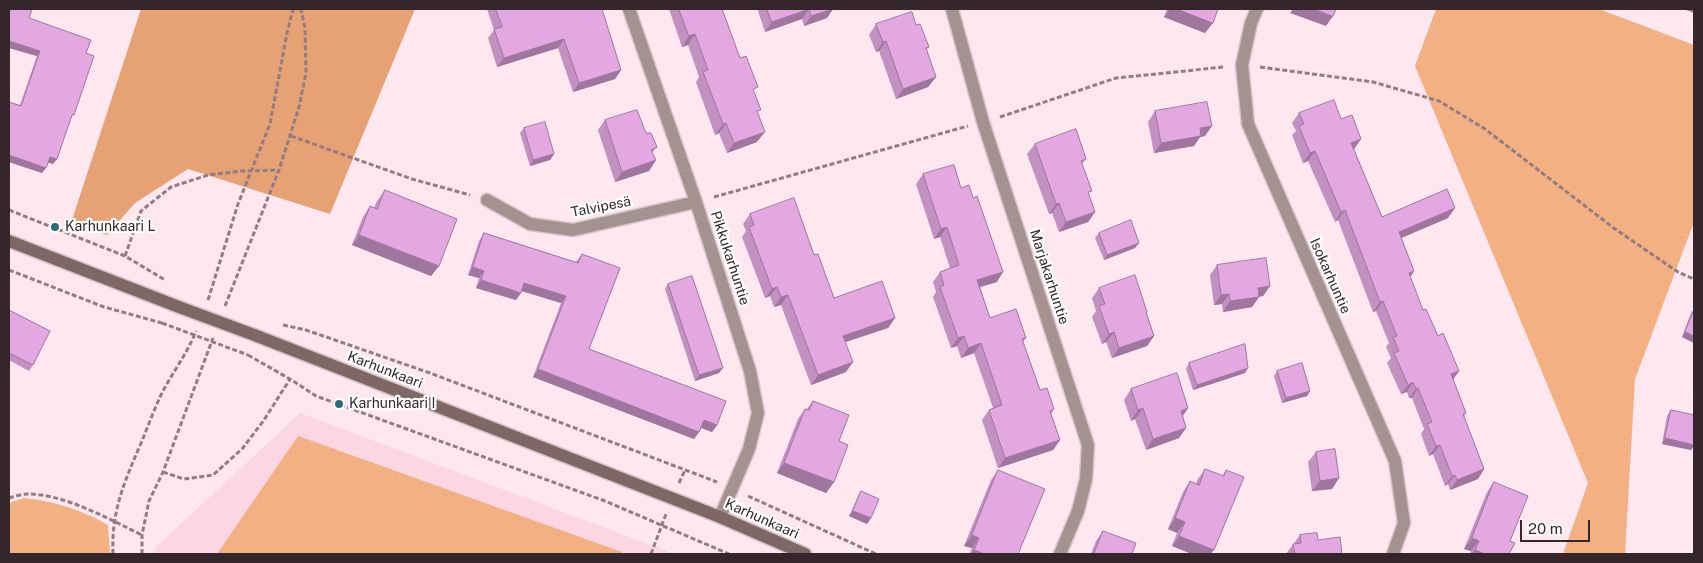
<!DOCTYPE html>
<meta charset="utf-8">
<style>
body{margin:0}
#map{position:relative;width:1703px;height:563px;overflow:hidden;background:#fee7ee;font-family:"Public Sans",sans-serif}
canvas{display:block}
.frame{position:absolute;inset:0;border:10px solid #34262a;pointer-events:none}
.scale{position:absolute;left:1520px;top:520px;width:70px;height:22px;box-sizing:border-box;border:2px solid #34262a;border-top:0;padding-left:6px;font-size:15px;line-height:18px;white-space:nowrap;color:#34262a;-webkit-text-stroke:4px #fff;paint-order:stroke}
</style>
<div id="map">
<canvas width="1703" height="563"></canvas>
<div class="frame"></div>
<div class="scale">20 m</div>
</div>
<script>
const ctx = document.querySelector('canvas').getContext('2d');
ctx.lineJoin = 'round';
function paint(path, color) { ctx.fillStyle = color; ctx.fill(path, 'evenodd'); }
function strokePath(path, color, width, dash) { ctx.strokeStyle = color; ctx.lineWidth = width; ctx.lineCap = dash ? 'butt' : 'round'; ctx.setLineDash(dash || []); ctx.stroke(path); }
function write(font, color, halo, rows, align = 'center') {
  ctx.font = font + ' "Public Sans",sans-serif'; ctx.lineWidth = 4.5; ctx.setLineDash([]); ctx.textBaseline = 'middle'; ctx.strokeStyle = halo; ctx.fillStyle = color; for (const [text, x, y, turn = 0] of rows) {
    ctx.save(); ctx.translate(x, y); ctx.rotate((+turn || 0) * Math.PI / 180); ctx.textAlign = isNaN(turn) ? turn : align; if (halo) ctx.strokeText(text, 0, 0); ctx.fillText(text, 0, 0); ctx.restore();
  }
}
paint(new Path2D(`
 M300 413 664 550 673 554H155L156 547Z`), '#fcd7e3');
paint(new Path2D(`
 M1436 9H1599L1694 45V222L1635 379 1625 554H1563L1588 483 1415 66Z
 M298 436 622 552 621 554H217Z
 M24 498C54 501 82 510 108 525L110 554H9V503Z`), '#f3b083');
paint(new Path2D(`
 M141 9H415L330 214 188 169 135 203 107 235 71 223Z`), '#e6a274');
const street = new Path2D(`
 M629 9 696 202 750 371 758 413 749 449 720 517
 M952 9 983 122 1088 445 1086 479 1078 511 1060 554
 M1257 9 1251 23 1242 65 1248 124 1395 461 1404 523 1393 554
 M487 200 530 224 573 230 696 202`);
const secondary = new Path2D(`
 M9 241 179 307
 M257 336 720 517 805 554`);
strokePath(street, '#dac4cb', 15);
strokePath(secondary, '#dac4cb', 15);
strokePath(new Path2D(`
 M1260 67 1373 82 1439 101 1485 129 1615 229 1678 272 1694 279
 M1000 117 1116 78 1224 67
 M291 136 412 179 470 195
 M714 197 968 126
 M9 210 125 256 165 280
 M125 256 141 211 171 187 208 175 241 171 279 170
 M9 270 104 307 162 323
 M208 300 238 204 270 124 287 33 293 9
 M225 306 279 170 299 107 306 73 305 28 301 9
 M283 325 306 330 430 373 717 482
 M248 355 290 379 316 396 605 501 729 554
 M163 472 184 479 213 475 242 449 264 420 290 379
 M679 483 685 470
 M748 496 876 554
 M9 498C15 496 22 494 28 494 64 494 109 519 142 535
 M113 554C111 511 125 480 142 441 148 426 154 410 161 395 172 373 187 354 196 331
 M142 554V535L149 501 163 472 213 338
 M651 554 666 514`), '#907e84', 3, [5, 2.5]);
strokePath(street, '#a39290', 12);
strokePath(secondary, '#7e6764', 12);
const secondaryBridge = new Path2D(`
 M179 307 257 336`);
strokePath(secondaryBridge, '#dac4cb', 15, []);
strokePath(new Path2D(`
 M162 323 248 355`), '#907e84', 3, [5, 2.5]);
strokePath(secondaryBridge, '#7e6764', 12);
paint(new Path2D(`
 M9 9 29 18 86 53 71 119 53 164 48 162 42 173 9 162V102L20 105 37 56 9 48Z
 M487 9H602L621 70 615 79 573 92 558 48 497 67 488 38 494 30Z
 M669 9H722L740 58 754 92 758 114 757 142 727 153 719 133 715 135 696 82 699 77 688 45 682 47Z
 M760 9H833L827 18 804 26 802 19 765 32 758 11Z
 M1167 9H1218L1205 33 1164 17Z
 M876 24 916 25 929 47 926 50 936 77 928 87 896 99 879 51 876 52 869 35Z
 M1155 111 1205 136 1200 137 1194 146 1154 153 1148 122Z
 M1299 113 1341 119 1361 139 1354 149 1382 217 1448 218 1401 238 1414 271 1410 277 1423 310 1459 371 1453 379 1466 413 1464 416 1484 469 1478 479 1450 490 1448 484 1445 486 1433 454 1429 456 1421 434 1424 429 1412 398H1409L1407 392 1401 394 1387 363 1391 358 1386 347 1389 343 1376 311 1373 312 1338 220 1335 222 1308 161 1303 163 1292 135 1296 131 1292 123Z
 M605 120 646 133 657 147 652 153 656 160 649 171 615 182 598 130Z
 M524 128 554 154 550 160 530 166 520 133Z
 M1035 144 1086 159 1082 164 1089 195 1095 212 1088 222 1059 232 1052 213 1049 214 1027 154Z
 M923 174 961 188 997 282 980 287 990 318 1026 338 1023 342 1040 390 1054 409 1051 414 1060 440 1053 450 998 468 982 420 989 410 993 408 974 353 961 358 957 346 951 348 933 297 936 292 933 282 940 272 950 268 940 237 934 239 916 184Z
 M385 190 439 266 431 276 352 245 363 217 370 206 374 208 377 201Z
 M750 214 814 255 834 298 895 318 888 328 846 342V372L811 385 781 305 774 307 770 296 765 298 742 237 746 231 743 224Z
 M484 233 576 262 582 254 589 349 717 425 712 432 701 428 699 432 694 439 533 377 561 303 521 291 516 300 476 288 479 278 468 275 479 241Z
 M1099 233 1135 248 1104 260 1095 238Z
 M1217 265 1270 286 1263 296 1259 297 1252 307 1223 312 1222 304 1214 305 1210 275Z
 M668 284 719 373 695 381 665 289Z
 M1099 288 1146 314 1154 336 1147 346 1112 358 1106 342 1102 344 1092 317 1096 311 1092 298Z
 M1694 309V343L1682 337 1691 313Z
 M9 310 33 365 29 371 9 360Z
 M1189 363 1245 373 1193 390 1186 369Z
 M1277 371 1310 391 1307 396 1282 403 1274 376Z
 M1131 389 1188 408 1183 416 1186 428 1179 438 1146 450 1135 419 1131 421 1124 400Z
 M813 401 839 441 834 482 826 493 777 473 798 419 805 409H807Z
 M1671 410 1691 450 1662 444 1667 416Z
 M1316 452 1339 478 1332 489 1312 491 1308 462Z
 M1205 469 1222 476 1226 470 1214 550 1210 554H1192L1172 546 1177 533 1168 529 1183 492 1190 481 1196 484 1198 479Z
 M998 470 1018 554H969L972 548 964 546 991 480Z
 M1494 482 1510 541 1509 554H1470L1471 551 1464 549 1487 492Z
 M861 491 871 518 867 524 849 516 858 497Z
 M1103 531 1132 554H1091L1096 541Z
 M1300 535 1318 540 1342 554H1286Z`), '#c390c2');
paint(new Path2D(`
 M809 9 802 19 765 32 772 22Z
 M833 9 827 18 804 26 811 16Z
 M1170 9H1177L1213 23 1205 33 1164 17Z
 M1293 9H1314L1333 16 1326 26 1290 13Z
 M1687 9H1694V13L1686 10Z
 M695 34 688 45 682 47 689 36Z
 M564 39 558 48 497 67 504 58Z
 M9 41 40 51 37 56 9 48Z
 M886 41 879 51 876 52 883 42Z
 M621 70 615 79 573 92 579 83Z
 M936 77 928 87 896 99 903 89Z
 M726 123 719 133 715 135 723 124Z
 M1212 126 1205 136 1200 137 1194 146 1154 153 1161 143 1200 128Z
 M765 132 757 142 727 153 734 143Z
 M1361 139 1354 149 1344 153 1351 143Z
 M1315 151 1308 161 1303 163 1310 153Z
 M554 154 550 160 530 166 533 160Z
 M9 155 46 168 42 173 9 162Z
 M50 157 57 159 53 164 46 162Z
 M656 160 649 171 615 182 622 172Z
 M1059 203 1052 213 1049 214 1056 204Z
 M1455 208 1448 218 1392 242 1399 232Z
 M1345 210 1338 220 1335 222 1341 212Z
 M1095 212 1088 222 1059 232 1066 222Z
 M947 227 940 237 934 239 941 229Z
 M359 235 439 266 431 276 352 245Z
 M1139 243 1135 248 1104 260 1107 255Z
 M473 267 484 271 479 278 468 275Z
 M1414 271 1408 281 1409 273Z
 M1003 272 997 282 970 290 977 280Z
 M481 280 521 293 516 300 476 288Z
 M524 283 566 296 561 303 519 290Z
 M1270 286 1263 296 1250 298 1258 288Z
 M777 287 770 296 765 298 772 289Z
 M1229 294 1222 304 1214 305 1221 295Z
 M788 295 781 305 774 307 781 297Z
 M1259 297 1252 307 1223 312 1230 301Z
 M1383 301 1376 311 1373 312 1380 302Z
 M895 318 888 328 836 345 843 336Z
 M1114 332 1106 342 1102 344 1109 334Z
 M1685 332 1694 336V343L1682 337Z
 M964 336 957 346 951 348 958 338Z
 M1154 336 1147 346 1112 358 1119 348Z
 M981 343 974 353 961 358 968 348Z
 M853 362 846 372 811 385 818 375Z
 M723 368 719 373 695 381 699 375Z
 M1248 368 1245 373 1193 390 1197 385Z
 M538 369 699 432 694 439 533 377Z
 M1459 371 1452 381 1451 374Z
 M1413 382 1407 392 1401 394 1408 385Z
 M1418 388 1412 398H1409L1416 389Z
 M1310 391 1307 396 1282 403 1286 398Z
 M1143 408 1135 419 1131 421 1138 410Z
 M1188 408 1181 418V411Z
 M704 420 717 425 712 432 699 427Z
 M1186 428 1179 438 1146 450 1153 439Z
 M1665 438 1694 445V446L1691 450 1662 444Z
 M1060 440 1053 450 998 468 1005 458Z
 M1440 445 1433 454 1429 456 1436 446Z
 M784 463 834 482 826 493 777 473Z
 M1484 469 1478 479 1450 490 1457 480Z
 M1455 475 1448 484 1445 486 1452 476Z
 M1339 478 1332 489 1312 491 1320 481Z
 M853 511 871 518 867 524 849 516Z
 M1175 518 1185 522 1177 533 1168 529Z
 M972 535 979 538 972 548 964 546Z
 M1179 536 1214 550 1210 554H1192L1172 546Z
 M1472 538 1479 541 1471 551 1464 549Z
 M974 550 985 554H971Z
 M1475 550 1485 554H1472Z`), '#9f769e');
const building = new Path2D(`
 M9 9H32L29 18 91 40 86 53 94 56 74 115H72L57 159 50 157 46 168 9 155V102L21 106 40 51 9 41Z
 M496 9H602L621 70 579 83 564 39 504 58 494 29 502 27Z
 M679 9H722L740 58 746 56 758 87 753 89 761 110 757 111 765 132 734 143 726 123 723 124 703 72 708 70 695 34 689 36Z
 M767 9H833L811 16 809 9 772 22Z
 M1177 9H1218L1213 23Z
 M1314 9H1336L1333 16Z
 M912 12 916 25 920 24 929 47 926 48 936 77 903 89 886 41 883 42 876 24Z
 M1334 100 1341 119 1352 115 1361 139 1351 143 1382 217 1447 189 1455 208 1399 232 1414 271 1409 273 1423 310 1426 309 1438 336 1443 333 1459 371 1451 374 1466 413 1463 414 1484 469 1457 480 1455 475 1452 476 1440 445 1436 446 1427 424 1432 422 1418 388 1416 389 1413 382 1408 385 1394 353 1399 351 1393 337 1397 336 1383 301 1380 302 1345 210 1341 212 1315 151 1310 153 1299 126 1304 124 1299 113Z
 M1207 102 1212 126 1200 128 1201 136 1161 143 1155 111Z
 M637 110 646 133H651L657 147 651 150 656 160 622 172 605 120Z
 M545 122 554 154 533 160 524 128Z
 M1076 129 1086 159 1081 161 1092 191 1088 192 1095 212 1066 222 1059 203 1056 204 1035 144Z
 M954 165 961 188 969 185 973 198 977 196 1003 272 977 280 990 318 1016 309 1026 338 1022 339 1040 390 1047 388 1054 409 1050 411 1060 440 1005 458 989 410 1002 405 981 343 968 348 964 336 958 338 940 287 944 285 940 272 959 265 947 227 941 229 923 174Z
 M385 190 457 219 439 266 359 235 370 206 377 209Z
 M794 198 814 255 818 254 834 298 882 281 895 318 843 336 853 362 818 375 788 295 781 297 777 287 772 289 749 227 754 225 750 214Z
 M1131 220 1139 243 1107 255 1099 233Z
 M484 233 578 263 582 254 620 268 589 349 726 401 717 425 704 420 699 432 538 369 566 296 524 283 521 293 481 280 484 271 473 267Z
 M1266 258 1270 286 1258 288 1259 297 1230 301 1229 294 1221 295 1217 265Z
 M1135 275 1147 312H1146L1154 336 1119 348 1114 332 1109 334 1099 306 1105 304 1099 288Z
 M692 276 723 368 699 375 668 284Z
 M9 310 50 331 33 365 9 353Z
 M1694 310V336L1685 332Z
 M1245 344 1248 368 1197 385 1189 363Z
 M1302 363 1310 391 1286 398 1277 371Z
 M1177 373 1188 408 1181 411 1186 428 1153 439 1143 408 1138 410 1131 389Z
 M813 401 849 415 839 441 848 445 834 482 784 463 805 409 809 410Z
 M1671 410 1694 415V445L1665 438Z
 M1335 449 1339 478 1320 481 1316 452Z
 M1205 469 1224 476 1226 470 1244 477 1214 550 1179 536 1185 522 1175 518 1190 481 1199 485Z
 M998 470 1045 489 1018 554H985L974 550 979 538 972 535Z
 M1494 482 1528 496 1510 541 1515 543 1509 554H1485L1475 550 1479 541 1472 538Z
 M861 491 879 499 871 518 853 511Z
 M1103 531 1136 543 1132 554H1094Z
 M1317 533 1318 540 1340 537 1342 554H1295L1293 544 1301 543 1300 535Z`);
paint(building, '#e3a8e1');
strokePath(building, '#9f769e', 1);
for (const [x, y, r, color] of [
 [55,227,5,"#266d7a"],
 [339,404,5,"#266d7a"]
]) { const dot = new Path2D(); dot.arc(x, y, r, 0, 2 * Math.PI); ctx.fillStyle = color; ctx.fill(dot); strokePath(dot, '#fff', 2); }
write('14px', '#34262a', '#fff', [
 ["Talvipesä",601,207,-11],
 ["Pikkukarhuntie",730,258,72],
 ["Isokarhuntie",1330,276,66],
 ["Marjakarhuntie",1049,277,72],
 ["Karhunkaari",385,370,21],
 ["Karhunkaari",762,519,24]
]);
write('14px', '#34262a', '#fff', [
 ["Karhunkaari L",65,227],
 ["Karhunkaari I",349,404]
], 'left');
</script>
